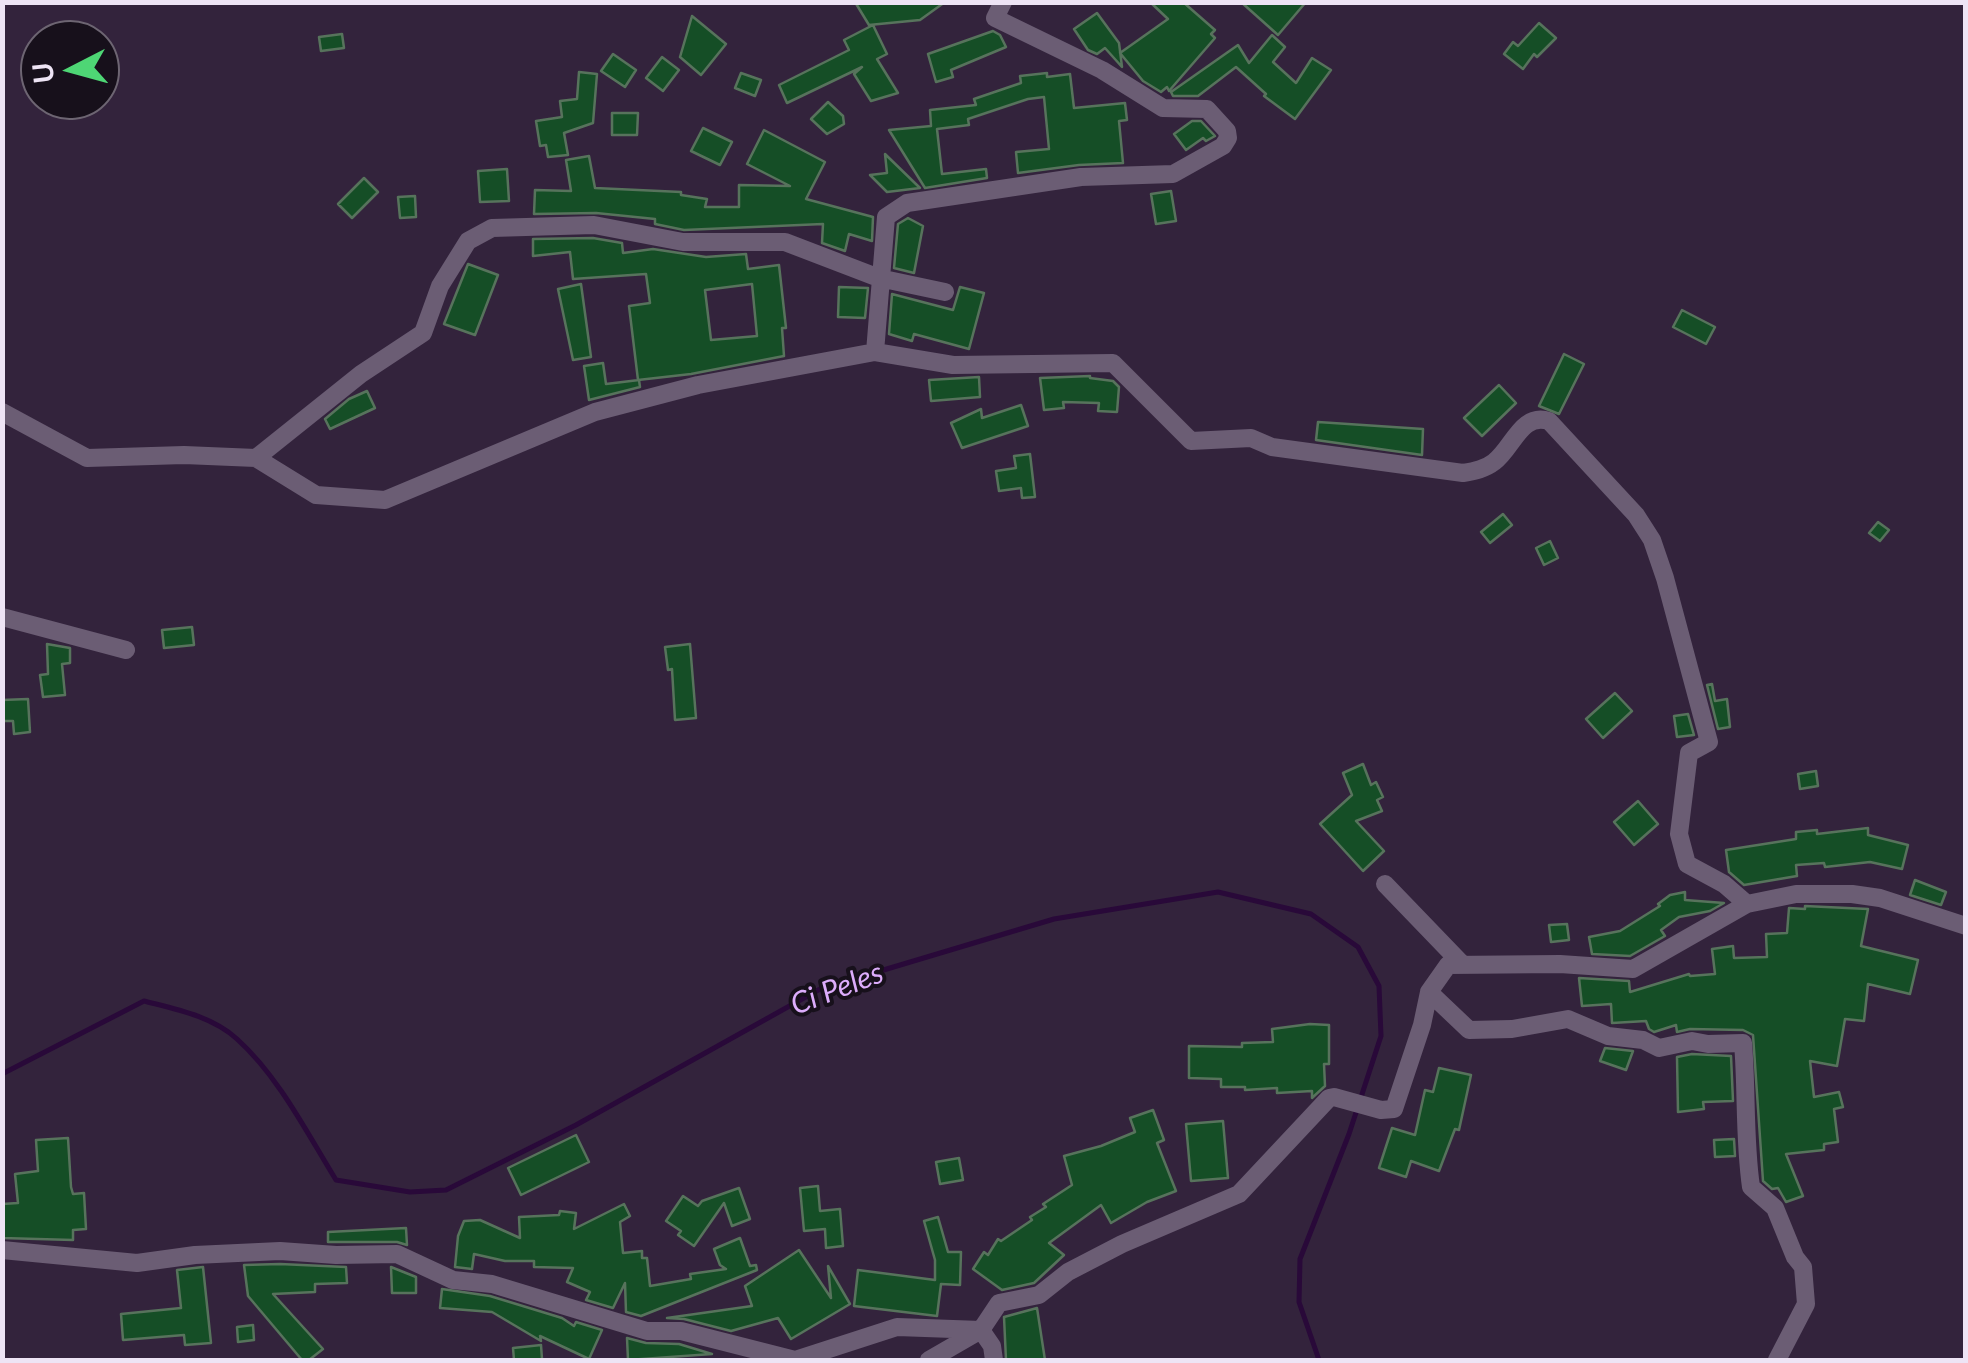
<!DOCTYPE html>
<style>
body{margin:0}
#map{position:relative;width:1968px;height:1363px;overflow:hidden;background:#33233c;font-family:Lato,sans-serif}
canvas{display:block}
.frame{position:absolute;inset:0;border:5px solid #eee4f5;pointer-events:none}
.north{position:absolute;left:20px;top:20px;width:100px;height:100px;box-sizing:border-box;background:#17101b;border:2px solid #6d6572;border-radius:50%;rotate:264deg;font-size:28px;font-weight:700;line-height:40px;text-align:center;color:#eee4f5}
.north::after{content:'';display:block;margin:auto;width:35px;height:45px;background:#4ed675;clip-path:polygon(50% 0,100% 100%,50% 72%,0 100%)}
</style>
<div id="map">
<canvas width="1968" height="1363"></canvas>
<div class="frame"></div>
<div class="north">U</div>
</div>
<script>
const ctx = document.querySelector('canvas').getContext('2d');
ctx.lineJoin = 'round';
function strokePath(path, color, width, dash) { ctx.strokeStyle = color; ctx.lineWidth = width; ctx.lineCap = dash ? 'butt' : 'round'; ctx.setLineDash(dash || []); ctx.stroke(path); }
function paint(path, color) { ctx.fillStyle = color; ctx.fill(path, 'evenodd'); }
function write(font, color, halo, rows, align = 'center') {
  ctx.font = font + ' Lato,sans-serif'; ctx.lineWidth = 8; ctx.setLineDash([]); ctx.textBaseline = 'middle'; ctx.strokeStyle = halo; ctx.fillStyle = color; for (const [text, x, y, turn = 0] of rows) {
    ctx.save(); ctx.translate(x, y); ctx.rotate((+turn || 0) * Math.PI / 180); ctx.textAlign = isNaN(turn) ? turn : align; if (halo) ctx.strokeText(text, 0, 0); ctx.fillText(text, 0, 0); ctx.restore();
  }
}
strokePath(new Path2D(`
 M2 1074 144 1001C175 1009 212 1016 237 1039 279 1077 307 1133 336 1180L410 1192 446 1190 576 1125 820 989 1054 919 1218 892 1311 914 1358 947 1379 986 1381 1036 1349 1134 1300 1259 1299 1302 1319 1360`), '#290939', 5);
const building = new Path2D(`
 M855 2H945L920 20 869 25Z
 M1150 2H1183L1215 30 1211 34 1215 38 1169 91 1167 87 1161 92 1143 81 1120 53 1168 19Z
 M1241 2H1306L1278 35Z
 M1097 13 1119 43 1122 67 1105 48 1097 54 1088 50 1074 29Z
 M692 16 726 44 701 75 680 57Z
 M1539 23 1556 38 1537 57 1534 54 1523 69 1504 54 1513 42 1518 46Z
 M873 25 887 54 877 59 898 93 871 101 854 74 862 67 787 103 779 85 849 50 844 40Z
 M993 31 1000 35 1006 47 951 70 953 77 936 82 928 54Z
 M342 34 344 48 321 51 319 37Z
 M1272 35 1285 47 1273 62 1296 83 1312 58 1331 70 1295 119 1264 96 1266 94 1236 67 1198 96H1173L1171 92 1238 45 1249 63Z
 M613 54 636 70 625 87 601 71Z
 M662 57 679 70 663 91 646 78Z
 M579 72 597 74 593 123 564 133 568 155 548 157 546 145 540 146 536 121 562 117 560 101 577 99Z
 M741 73 761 80 755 96 735 88Z
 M1047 73V77L1070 74 1074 108 1125 103 1127 120 1119 121 1123 163 1079 165 1018 173 1016 152 1049 149 1044 97 1028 99 968 119 969 125 937 129 942 174 986 169 987 178 925 188 889 130 931 126 930 110 976 105 974 99 1021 83 1020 76Z
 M828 102 843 116 844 124 827 134 811 119Z
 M612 113H638L637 135H612Z
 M1192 121H1201L1215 136 1206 141 1203 138 1186 150 1174 134Z
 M703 128 732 142 720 165 691 151Z
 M764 130 825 162 806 199 873 217 872 241 849 234 845 251 822 243 823 224 684 230 655 224V219L596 213 534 214 535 190 571 191 566 160 589 156 595 188 681 192V195L707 199 705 207H739V185L790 186 747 164Z
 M885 154 920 188 887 192 870 175 887 173Z
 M507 169 509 201 480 202 478 171Z
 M364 178 378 192 352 218 338 204Z
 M1171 191 1176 221 1156 224 1151 194Z
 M415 196 416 217 400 218 398 197Z
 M908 218 923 226 914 273 894 268 898 224Z
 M593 238 622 243 623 253 653 249 706 257 746 254 748 269 779 265 786 328H782L784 356 691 374 638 380 629 306 650 303 646 274 573 279 570 252 533 256V239ZM752 284 757 336 711 340 705 290Z
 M468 264 498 275 475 335 444 324Z
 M581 284 591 357 573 360 558 289Z
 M839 287 868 288 865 318 838 317Z
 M960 287 984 293 969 349 914 334 912 341 889 334 892 294 953 310Z
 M1682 310 1715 327 1706 344 1673 327Z
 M1564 354 1584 364 1559 414 1539 406Z
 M603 363 606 384 639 380 640 387 589 400 584 366Z
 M1090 376V378L1113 381 1119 387 1117 412 1098 411 1099 403 1063 402 1064 408 1044 410 1040 378Z
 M979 377 980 397 931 401 929 380Z
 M1499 385 1516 403 1482 436 1464 418Z
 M367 391 375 408 330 429 325 419 349 399Z
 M1021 405 1028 426 962 448 951 423 981 409 982 418Z
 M1318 422 1423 429 1422 455 1316 440Z
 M1030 454 1035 497 1022 498 1021 488 999 491 996 471 1016 468 1014 456Z
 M1503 514 1512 525 1490 543 1481 532Z
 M1878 522 1889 530 1880 541 1869 533Z
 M1550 541 1558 558 1544 565 1536 548Z
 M192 627 194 645 164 648 162 630Z
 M47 644 70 648V663L62 664 65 695 43 697 40 675 48 674Z
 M690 644 696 718 675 720 672 669 668 670 665 647Z
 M1712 684 1715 701 1727 699 1730 727 1718 729 1707 685Z
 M1615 693 1632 711 1603 738 1586 719Z
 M28 699 30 732 14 734 13 721H2V700Z
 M1688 714 1694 735 1677 737 1674 716Z
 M1363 764 1371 785 1376 782 1383 797 1377 800 1382 811 1356 821 1384 851 1363 871 1320 824 1352 795 1343 773Z
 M1816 771 1818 786 1800 789 1798 774Z
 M1638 801 1658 824 1634 845 1614 822Z
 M1868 828V835L1908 845 1902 869 1870 862 1825 867 1824 863 1796 865 1797 876 1744 885 1729 872 1726 850 1796 839V832L1817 830V834Z
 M1915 880 1946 892 1941 905 1910 895Z
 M1685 892V900L1724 903 1710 911 1679 917 1661 930 1665 936 1630 956 1592 954 1589 937 1620 931 1660 906 1658 904 1670 895Z
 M1805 906 1868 909 1861 946 1918 960 1910 994 1868 984 1864 1021 1845 1019 1837 1066 1810 1061 1814 1097 1839 1092 1843 1107 1834 1109 1838 1142 1824 1144V1150L1786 1154 1803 1196 1786 1202 1778 1188 1772 1189 1763 1181 1753 1035 1743 1030 1690 1029 1677 1032 1676 1025 1654 1032 1649 1029 1646 1021 1612 1023 1611 1004 1582 1006 1579 978 1629 981 1630 992 1689 974 1690 976 1715 974 1712 949 1733 946 1734 958 1767 957 1766 934 1787 933 1789 908 1805 909Z
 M1567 924 1569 940 1551 942 1549 925Z
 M1310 1024 1329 1025V1064H1324L1325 1086 1312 1098V1091L1277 1093V1088L1245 1090V1087H1221V1079L1189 1078V1046L1242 1047V1043L1273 1042 1272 1029Z
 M1605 1048 1633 1051 1626 1070 1600 1061Z
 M1692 1054 1731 1056 1733 1101 1703 1102 1704 1109 1678 1112 1677 1057Z
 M1439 1068 1471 1075 1459 1130 1455 1129 1439 1171 1411 1161 1406 1177 1379 1168 1392 1128 1415 1135 1425 1090 1433 1092Z
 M1153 1110 1164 1140 1157 1143 1176 1191 1147 1202 1111 1223 1101 1205 1049 1243 1064 1255 1034 1283 1002 1290 973 1269 984 1252 988 1255 998 1239 1001 1241 1032 1220 1030 1217 1046 1207 1043 1204 1072 1185 1064 1156 1101 1146 1135 1132 1130 1118Z
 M1223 1121 1228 1178 1191 1181 1186 1124Z
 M576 1135 589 1162 521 1195 508 1168Z
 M68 1138 71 1187 73 1194 84 1193 86 1229 73 1230V1240L2 1238V1204L18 1203 15 1174 38 1171 36 1140Z
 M1734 1139 1735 1156 1715 1157 1714 1140Z
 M959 1158 963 1180 940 1184 936 1162Z
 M818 1186 820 1211 840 1209 843 1246 826 1248 825 1229 804 1231 800 1188Z
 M739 1188 750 1219 732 1226 724 1203 694 1246 678 1235 681 1231 666 1221 683 1196 698 1206 702 1201Z
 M624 1204 630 1216 620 1222 623 1253 642 1251V1258H647L650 1286 691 1279 690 1274 726 1269 720 1265 714 1249 740 1238 750 1266 756 1265 757 1270 641 1316 626 1312 625 1283 613 1308 586 1300 590 1292 567 1282 573 1268 534 1267V1261H505L474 1254 472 1269 455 1267 458 1236 464 1221 480 1220 520 1238 519 1217 559 1215 560 1211 576 1213 574 1229Z
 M938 1217 948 1252H961L960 1285 941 1284 937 1316 854 1306 858 1270 935 1280V1260L924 1221Z
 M406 1228 407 1245 397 1242H328V1232Z
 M799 1250 831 1298 828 1266 850 1304 791 1339 778 1318 731 1331 684 1319 667 1318 752 1306 745 1286Z
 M280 1264 346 1267 347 1283 315 1284V1292L273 1294 323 1349 309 1360H302L248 1296 244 1265Z
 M203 1267 211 1343 185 1345 184 1335 123 1340 121 1314 181 1308 177 1270Z
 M391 1267 416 1277V1293H392Z
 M442 1289 490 1296 562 1318 574 1326 576 1322 602 1330 589 1359 540 1336 541 1341 492 1312 440 1308Z
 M1037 1308 1045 1360H1006L1004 1317Z
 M253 1325 254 1340 238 1342 237 1327Z
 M627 1338 646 1343 679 1344 712 1354 628 1360Z
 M541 1345 542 1359 514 1360 513 1348Z`);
paint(building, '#154e26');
strokePath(building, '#57735c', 2.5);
strokePath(new Path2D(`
 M875 352 886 217 907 203 1081 177 1173 174 1223 146 1228 138 1227 131 1207 109 1163 108 1102 70 995 18 1003 2
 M2 412 87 458 184 455 256 458 316 495 385 500 595 412 698 385 875 352 953 365 1113 363 1191 441 1251 438 1272 447 1463 473C1475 471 1485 469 1494 462 1513 448 1521 412 1549 421L1636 515 1652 540 1665 578 1709 742 1689 753 1679 834 1687 864 1724 884 1747 904
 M256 458 361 374 423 333 440 286 468 241 492 228 594 225 683 242H785L879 278 945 292
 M2 617 126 650
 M1385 884 1463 965
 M1429 992 1469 1030 1512 1029 1568 1019 1608 1036 1643 1040 1659 1048 1692 1041 1708 1044 1743 1043C1747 1091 1744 1138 1751 1187L1775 1208 1795 1257 1803 1267 1806 1304 1777 1360
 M2 1250 137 1263 195 1255 280 1251 336 1255 397 1254 453 1280 492 1284 647 1331H681L795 1360 897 1327 981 1330 999 1303 1039 1295 1068 1272 1122 1244 1239 1194 1329 1098 1334 1097 1381 1110 1394 1109 1422 1025 1429 992 1448 965 1560 964 1633 969 1747 904 1796 894H1852L1880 898 1966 926
 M929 1360 981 1330 992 1346 994 1360`), '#6b5d74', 18);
write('italic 30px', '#dcacfb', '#17101b', [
 ["Ci Peles",837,989,-21]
]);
</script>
